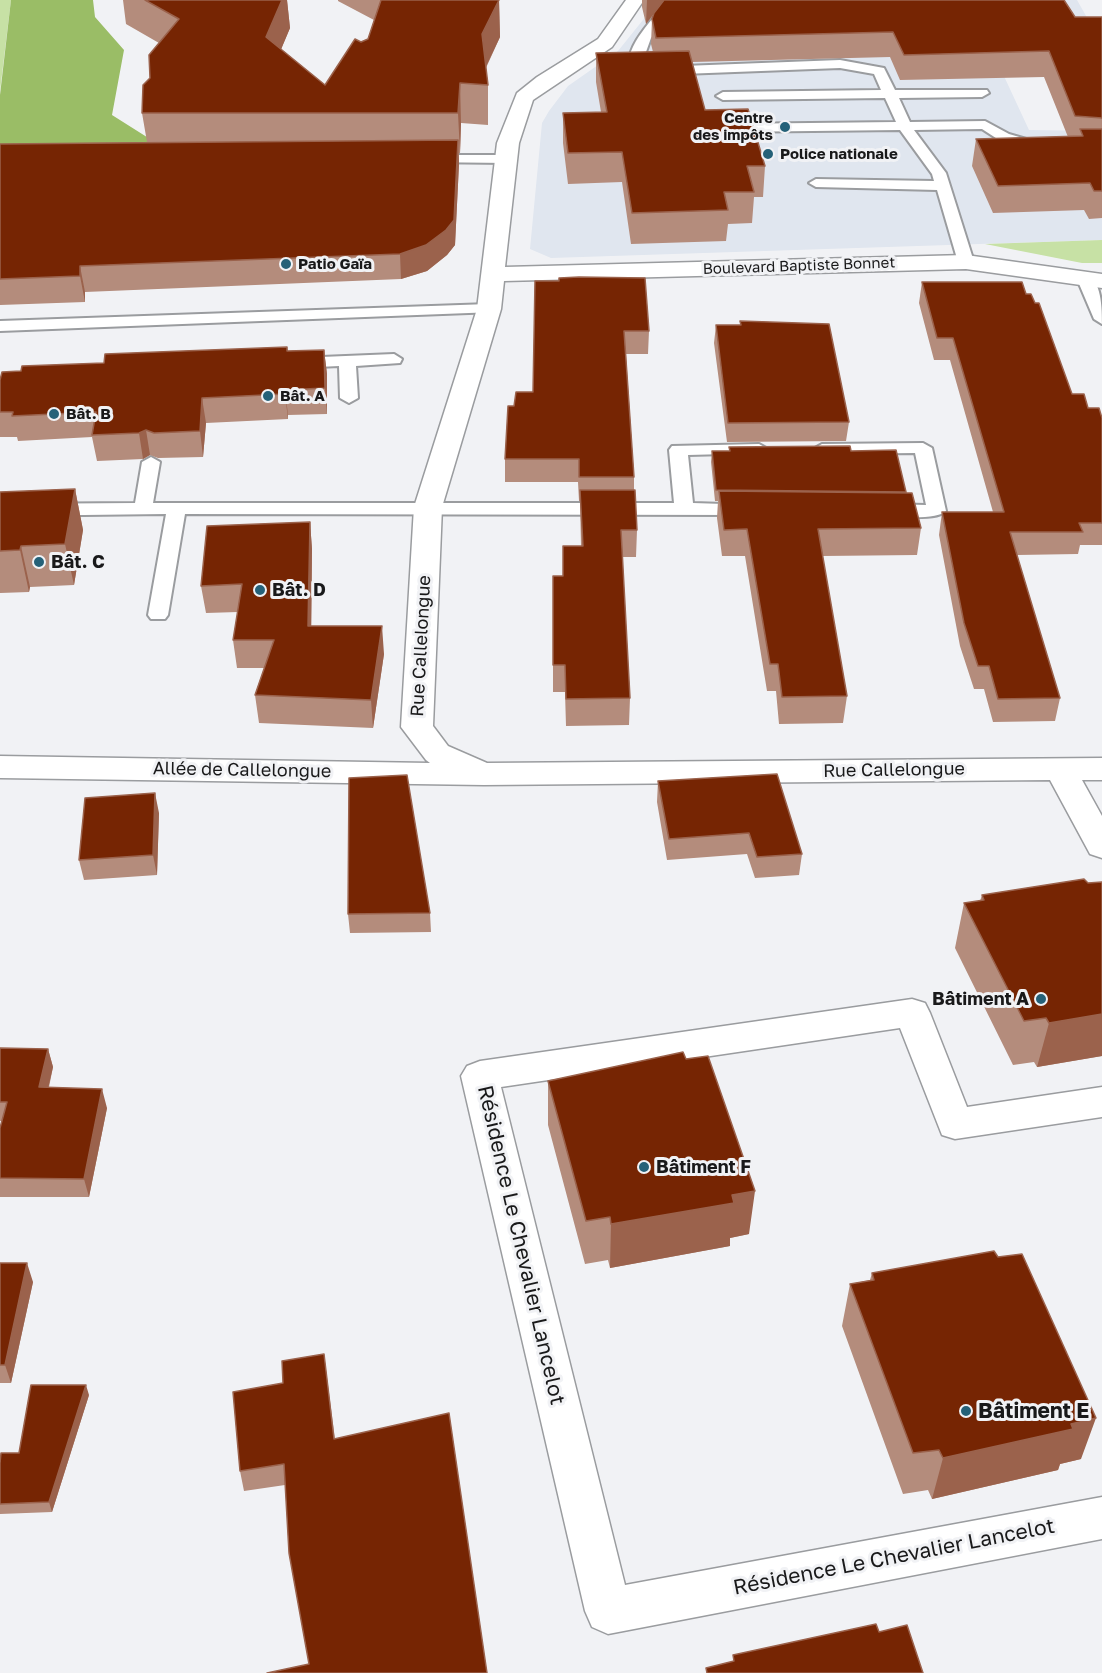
<!DOCTYPE html>
<meta charset="utf-8">
<style>
body{margin:0}
canvas{display:block;background:#f1f2f5}
</style>
<canvas width="1102" height="1673"></canvas>
<script>
const ctx = document.querySelector('canvas').getContext('2d');
ctx.lineJoin = 'round';
function paint(path, color) { ctx.fillStyle = color; ctx.fill(path, 'evenodd'); }
function strokePath(path, color, width, dash) { ctx.strokeStyle = color; ctx.lineWidth = width; ctx.lineCap = dash ? 'butt' : 'round'; ctx.setLineDash(dash || []); ctx.stroke(path); }
function write(font, color, halo, rows, align = 'center') {
  ctx.font = font + ' "Golos Text",sans-serif'; ctx.lineWidth = 6; ctx.setLineDash([]); ctx.textBaseline = 'middle'; ctx.strokeStyle = halo; ctx.fillStyle = color; for (const [text, x, y, turn = 0] of rows) {
    ctx.save(); ctx.translate(x, y); ctx.rotate((+turn || 0) * Math.PI / 180); ctx.textAlign = isNaN(turn) ? turn : align; if (halo) ctx.strokeText(text, 0, 0); ctx.fillText(text, 0, 0); ctx.restore();
  }
}
paint(new Path2D(`
 M659 0H1077L1102 44 990 46 1029 130 1102 131V240L551 258 530 249 542 123 549 111 568 86 618 51Z`), '#e0e6ef');
paint(new Path2D(`
 M0 0H11L0 91Z
 M1102 240V263H1082L985 244Z`), '#c7e1a5');
paint(new Path2D(`
 M11 0H93L95 17 124 50 112 115 169 151H0V95Z`), '#9abd66');
const service = new Path2D(`
 M668 0H676L678 3 651 38 642 63 657 67 840 60 884 68 895 90H987L989 93 982 97 899 98 910 122 985 121 1009 134 1040 143 1042 146 1035 150 1030 149 999 140 982 129 914 130 946 173 974 262 972 265H960L958 262 937 190 816 187 809 183 816 179 934 181 932 174 900 130 725 132 718 128 725 124 896 122 885 98 723 100 716 96 723 92 881 90 874 74 840 68 656 75 630 68C623 47 656 16 668 0Z
 M427 155H507L514 159 507 163 422 162 420 159Z
 M1085 274C1102 279 1102 309 1102 324L1094 319 1077 279Z
 M489 304 495 306 497 309 495 312 0 331V321Z
 M394 354 402 359 400 363 356 366 358 398 349 403 340 398 339 366 297 368 289 363 297 358Z
 M923 443 932 448 946 511C940 520 883 519 877 510L886 504 926 505 915 453 822 454 813 449 822 444Z
 M759 444 768 449 765 453 688 455 693 503 755 505 757 509 755 513 748 515 185 514 168 615 165 619H151L148 615 166 514 0 516V504L135 503 142 462 151 457 160 462 153 503H674L669 450 672 446Z`);
const minor = new Path2D(`
 M626 0H644L612 47 533 100 519 143 505 267 966 255 1102 274V288L966 269 504 281 501 309 442 507 433 726 448 746 487 763 1102 758V780H1082L1102 816V858L1090 854 1050 780 484 785 0 778V756L430 763 426 760 401 727 414 507 477 309 497 143 517 93 537 77 598 39Z
 M912 999 925 1003 930 1013 967 1107 1102 1087V1117L955 1139 942 1135 900 1028 501 1087 625 1585 1102 1497V1539L608 1634 592 1627 585 1611 461 1076 467 1066 480 1061Z`);
strokePath(service, '#9a9c9f', 4);
strokePath(minor, '#9a9c9f', 3);
paint(service, '#fff');
paint(minor, '#fff');
paint(new Path2D(`
 M123 0H287L290 28 281 49 325 85 361 42 368 39 374 20 338 1V0H499L500 37 486 68 488 85V125L461 123 460 153H459V164L455 245 447 255 427 271 401 279 85 292V302L0 305V144L147 142 142 113 150 78 159 43 126 24Z
 M642 0H1064L1075 17H1102V218L1089 219 1084 210 993 213 972 166 976 139 1068 137 1044 77 900 80 890 57 692 62 705 110 765 166 763 197H754L752 223 728 224 726 241 631 244 622 182 568 184 563 143V113L601 112 596 82V53L653 52 651 44 652 19 654 14 646 24 642 7Z
 M535 281 649 331 648 354H626L634 477V490L637 530 636 557H622L630 698 629 725 566 726 565 692H553V576H563L581 546 580 501H579L578 482H505V459L514 406 533 392Z
 M922 282 1026 294 1072 394 1088 408 1102 418V545H1080L1078 554 1017 555 1060 698 1055 721 993 722 984 689H974L960 646 939 535 942 512H993L950 360H934L919 303Z
 M740 321 849 422 846 441 727 442 714 343 716 325H740Z
 M287 347 288 351 324 350 327 374V414L288 415V419L206 423 203 457 158 458 150 455 143 459 97 461 92 437 18 441 17 437H0V380L21 371 104 363Z
 M729 447 851 451 906 493 921 528 917 555 822 556 847 696 843 723 779 724 776 691H767L745 556H722L717 518 718 501H715L711 462 712 451H729Z
 M75 489 83 530 74 585 30 587 29 592 0 593V492Z
 M310 522 312 549 311 626 384 654 373 728 259 723 255 695 264 668H237L233 640 238 612 206 613 201 586Z
 M658 781 802 854 799 875 755 878 747 854 667 860 657 802Z
 M159 813 157 875 84 880 79 860Z
 M1102 882V1056L1037 1067 1034 1062 1013 1065 955 948 964 903 980 901 982 895Z
 M430 913 431 932 350 933 348 914Z
 M0 1048 48 1049 53 1067 49 1087 107 1108 89 1197H0V1128L2 1121H0Z
 M548 1081 749 1234 730 1238V1246L610 1268 608 1260 585 1264 548 1125Z
 M0 1263 33 1282 11 1383H0Z
 M872 1273 1081 1459 1060 1464 1058 1470 932 1499 928 1490 903 1494 842 1326 850 1284 870 1280Z
 M324 1354 335 1439 309 1664 285 1485 244 1491 240 1471 283 1383Z
 M89 1395 52 1512 0 1514V1463L19 1453Z`), '#b48c7c');
paint(new Path2D(`
 M282 0H287L290 28 270 76 266 37Z
 M499 0 500 37 483 73 482 34Z
 M647 0H664L646 24Z
 M460 83 461 123 460 153 458 113Z
 M458 140 459 164 455 245 447 255 427 271 401 279 400 254Z
 M80 266 85 292V302L80 276Z
 M324 350 327 374V414L325 388Z
 M285 390 288 415V419L285 394Z
 M202 398 206 423 203 457 200 431Z
 M146 430 150 455 143 459 139 433Z
 M75 489 83 530 74 585 65 544Z
 M310 522 312 549 311 654 308 626Z
 M21 546 30 587 29 592 20 550Z
 M382 626 384 654 373 728 371 700Z
 M155 793 159 813 157 875 153 855Z
 M1102 1014V1056L1037 1067 1049 1023Z
 M48 1049 53 1067 44 1106 39 1087Z
 M102 1089 107 1108 89 1197 84 1179Z
 M755 1191 749 1234 730 1238V1246L610 1268 611 1224 732 1195Z
 M27 1263 33 1282 11 1383 5 1365Z
 M86 1385 89 1395 52 1512 49 1502Z
 M1096 1418 1081 1459 1060 1464 1058 1470 932 1499 943 1458 1071 1424Z`), '#9b624c');
const building = new Path2D(`
 M145 0H282L266 37 325 85 355 39 361 42 368 39 381 0H499L482 34 488 85 460 83 458 113H142L143 85 150 78 149 55 179 19Z
 M664 0H1064L1075 17H1102V118L1075 116 1049 51 904 55 893 32 656 38 652 19 654 13Z
 M689 51 705 110 748 109 765 166H747L754 192H724L728 210 632 213 622 152 568 153 563 113 607 112 596 53Z
 M1080 129H1102V191H1094L1090 183 998 186 976 139 1083 136Z
 M458 140 454 220 446 230 426 245 400 254 80 266V276L0 279V144Z
 M579 277 645 278 649 331H624L634 477H579V459H505L508 406H514L516 392H533L535 281H559V278Z
 M922 282H1022L1026 294H1031L1035 303H1039L1072 394H1084L1088 408H1099L1102 418V523H1079L1083 532H1010L1060 698 998 699 989 666H978L964 623 942 512H1004L953 338H937Z
 M740 321 829 324 849 422 728 423 716 325H741Z
 M287 347V351L324 350 325 388 285 390V394L202 398 200 431 154 433 146 430 139 433 92 435 96 412 12 416 13 412H0V380L2 372 21 371 22 366 104 363 105 354Z
 M850 446 851 451 896 450 906 492 716 490 712 451H730L729 447Z
 M75 489 65 544 21 546 20 550 0 551V492Z
 M580 490H635L637 530H621L630 698 566 699 565 665H553V576H563V546H583Z
 M719 491 912 493 921 528 818 529 847 696 782 697 778 664H770L747 529 724 530Z
 M310 522 308 626H382L371 700 255 695 274 640H233L242 584 201 586 207 526Z
 M777 774 802 854 757 857 749 833 669 839 658 781Z
 M407 775 430 913 348 914 349 778Z
 M155 793 153 855 79 860 85 798Z
 M1084 879 1088 883 1102 882V1014L1049 1023 1046 1018 1024 1021 964 903 984 900 982 895Z
 M0 1048 48 1049 39 1087 102 1089 84 1179 0 1178V1128L7 1102H0Z
 M683 1052 686 1059 708 1056 755 1191 732 1195 734 1203 611 1224 610 1217 586 1221 548 1081Z
 M994 1251 998 1257 1022 1254 1096 1418 1071 1424 1073 1429 943 1458 939 1450 913 1453 850 1284 874 1280 872 1273Z
 M0 1263H27L5 1365H0Z
 M324 1354 334 1439 449 1413 487 1673H267L309 1664 289 1553 284 1464 240 1471 233 1392 283 1383 282 1361Z
 M31 1385H86L49 1502 0 1504V1463L1 1453H19Z
 M876 1624 879 1632 907 1625 923 1673H707L706 1668 734 1661 733 1655Z`);
paint(building, '#762503');
strokePath(building, '#9b624c', 1.5);
for (const [x, y, r, color] of [
 [785,127,6,"#256178"],
 [768,154,6,"#256178"],
 [286,264,6,"#256178"],
 [268,396,6,"#256178"],
 [54,414,6,"#256178"],
 [39,562,6,"#256178"],
 [260,590,6,"#256178"],
 [1041,999,6,"#256178"],
 [644,1167,6,"#256178"],
 [966,1411,6,"#256178"]
]) { const dot = new Path2D(); dot.arc(x, y, r, 0, 2 * Math.PI); ctx.fillStyle = color; ctx.fill(dot); strokePath(dot, '#f1f2f5', 2); }
write('bold 15px', '#19191a', '#f1f2f5', [
 ["Centre",773,118,"right"],
 ["des impôts",773,135,"right"],
 ["Police nationale",780,154],
 ["Patio Gaïa",298,264],
 ["Bât. A",280,396],
 ["Bât. B",66,414]
], 'left');
write('15px', '#19191a', '#f1f2f5', [
 ["Boulevard Baptiste Bonnet",799,266,-2]
]);
write('bold 18px', '#19191a', '#f1f2f5', [
 ["Bât. C",51,562],
 ["Bât. D",272,590],
 ["Bâtiment A",1029,999,"right"],
 ["Bâtiment F",656,1167]
], 'left');
write('18px', '#19191a', '#f1f2f5', [
 ["Rue Callelongue",421,646,-87],
 ["Allée de Callelongue",242,770,1],
 ["Rue Callelongue",894,770,-1]
]);
write('21px', '#19191a', '#f1f2f5', [
 ["Résidence Le Chevalier Lancelot",521,1245,77],
 ["Résidence Le Chevalier Lancelot",894,1557,-11]
]);
write('bold 21px', '#19191a', '#f1f2f5', [
 ["Bâtiment E",978,1411]
], 'left');
</script>
